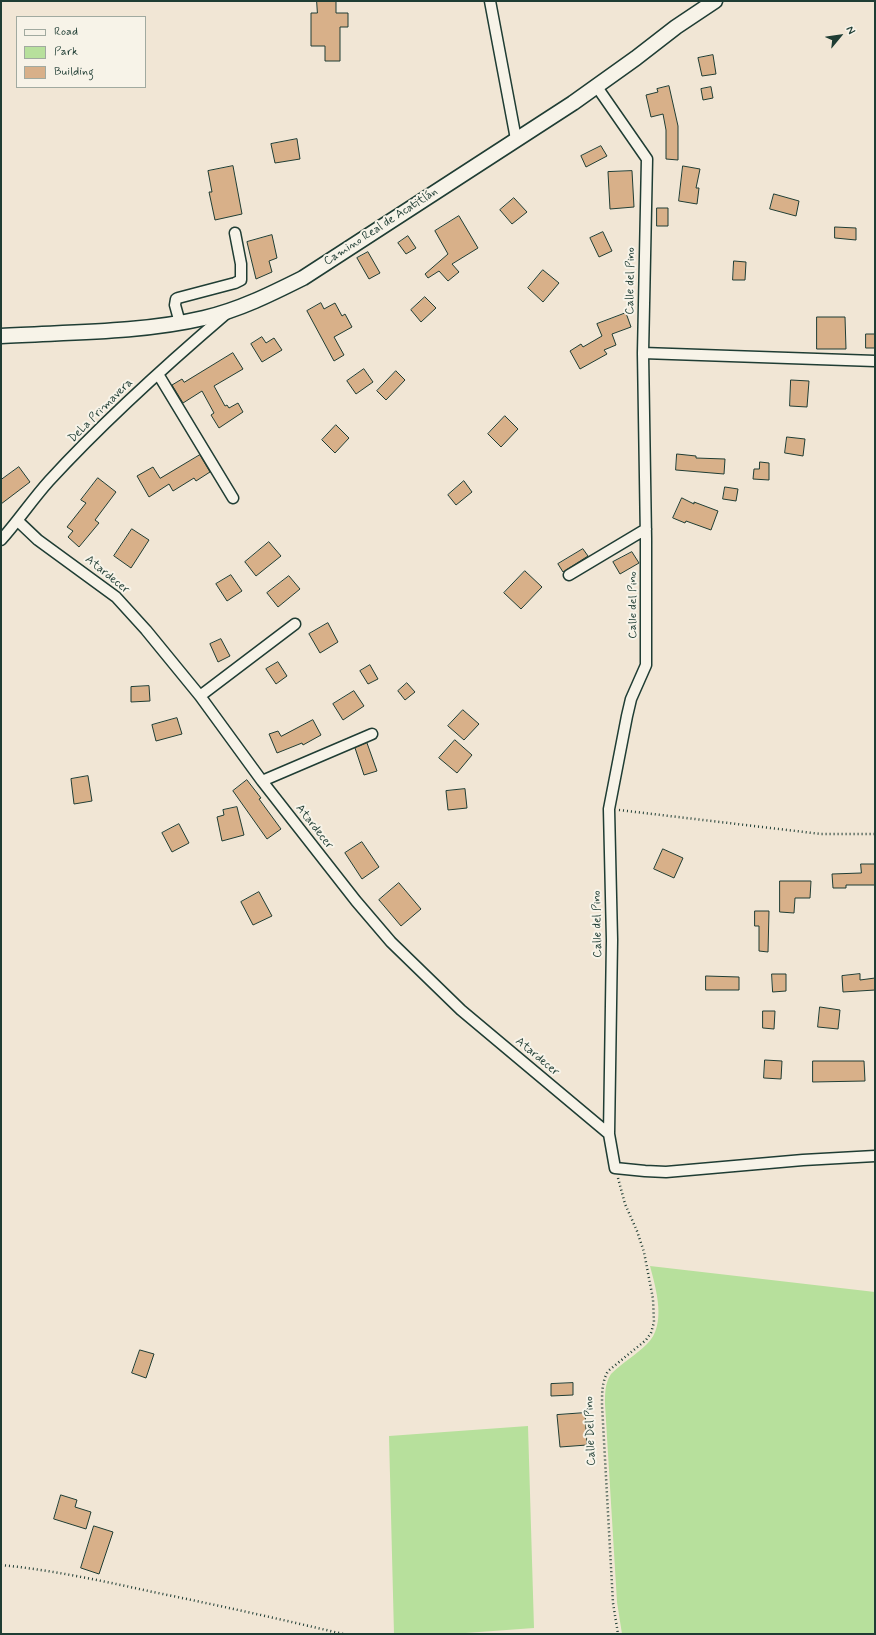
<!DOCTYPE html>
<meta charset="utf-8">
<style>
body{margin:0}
#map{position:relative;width:876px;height:1635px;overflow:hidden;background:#f1e6d5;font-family:Mynerve,sans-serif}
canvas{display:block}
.frame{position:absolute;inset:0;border:2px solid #1f3d34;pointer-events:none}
.legend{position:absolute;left:16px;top:16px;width:130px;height:72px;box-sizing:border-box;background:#f7f3e8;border:1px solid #a1aaa0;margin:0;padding:5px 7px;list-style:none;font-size:12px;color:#1f3d34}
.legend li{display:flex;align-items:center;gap:8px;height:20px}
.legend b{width:20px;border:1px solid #a1aaa0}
.north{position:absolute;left:820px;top:16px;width:40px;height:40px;-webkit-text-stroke:3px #f7f3e8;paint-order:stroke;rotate:61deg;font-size:11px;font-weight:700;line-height:16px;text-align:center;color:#1f3d34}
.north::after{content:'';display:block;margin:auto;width:14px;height:18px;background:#1f3d34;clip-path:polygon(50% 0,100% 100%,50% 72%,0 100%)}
</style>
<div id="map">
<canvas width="876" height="1635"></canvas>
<div class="frame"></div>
<ul class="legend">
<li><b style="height:5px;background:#f7f3e8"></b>Road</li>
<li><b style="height:11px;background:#b7e09c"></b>Park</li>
<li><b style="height:11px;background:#d8b089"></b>Building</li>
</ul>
<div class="north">N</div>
</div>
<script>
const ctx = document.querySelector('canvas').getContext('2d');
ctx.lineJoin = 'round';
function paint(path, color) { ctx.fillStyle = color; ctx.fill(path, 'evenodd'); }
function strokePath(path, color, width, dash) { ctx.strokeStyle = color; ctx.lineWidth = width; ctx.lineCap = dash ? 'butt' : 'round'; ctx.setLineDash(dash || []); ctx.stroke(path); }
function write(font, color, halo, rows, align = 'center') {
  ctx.font = font + ' Mynerve,sans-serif'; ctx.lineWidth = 4; ctx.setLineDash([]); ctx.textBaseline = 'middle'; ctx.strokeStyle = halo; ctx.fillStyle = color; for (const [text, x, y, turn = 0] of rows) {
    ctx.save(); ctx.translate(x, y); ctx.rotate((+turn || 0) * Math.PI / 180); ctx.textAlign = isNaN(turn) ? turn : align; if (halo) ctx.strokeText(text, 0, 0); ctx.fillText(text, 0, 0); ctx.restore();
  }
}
paint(new Path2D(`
 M650 1266 875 1292V1634H622L617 1602 605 1404C605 1393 605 1383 611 1374 622 1363 636 1355 647 1344 667 1325 656 1289 650 1266Z
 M528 1426 534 1628 452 1634H394L389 1436Z`), '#b7e09c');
const building = new Path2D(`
 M317 1H336V13H348V27H340V61H325V46H311V13H317Z
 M713 55 716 74 702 76 698 58Z
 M669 86 678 126V160L666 159V130L663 114 651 117 646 95 658 92 657 89Z
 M711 87 713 98 703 100 701 89Z
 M297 139 300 159 275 163 271 144Z
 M601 146 607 156 586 167 581 156Z
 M233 166 242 214 215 220 209 192H212L208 171Z
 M683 166 700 169 696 188H699L697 204 679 201Z
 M632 171 634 207 610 209 608 172Z
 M774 194 799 201 796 216 770 209Z
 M514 198 527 212 512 224 500 210Z
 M657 208H668V226H657Z
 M459 216 478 248 452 264 459 272 448 281 439 271 428 278 425 274 448 254 435 231Z
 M835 227 856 228V240L835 238Z
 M603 232 612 251 599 257 590 238Z
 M272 235 277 258 269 261 272 272 256 279 247 242Z
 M408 236 416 248 406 254 398 243Z
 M368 252 380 273 369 279 357 258Z
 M734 261 746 262 745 280H733Z
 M543 270 559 283 543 302 528 288Z
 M425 297 436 308 421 322 411 310Z
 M321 303 324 309 335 303 342 316 345 314 352 327 334 337 344 355 334 361 307 311Z
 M626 313 631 327 612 334 616 345 604 350 607 354 580 369 570 351 581 344 583 347 602 336 597 324Z
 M817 317H845L846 349H817Z
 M866 334H875V348H866Z
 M262 337 266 343 274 338 282 350 262 362 251 344Z
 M233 353 243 369 214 386 225 406 227 405 229 408 238 403 243 412 219 428 211 415 214 413 202 391 183 403 172 385 182 379 184 382Z
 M364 369 373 382 356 394 347 381Z
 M396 371 405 380 386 400 377 391Z
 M791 380 809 381 807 407 790 406Z
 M505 416 518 429 501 447 488 434Z
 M336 425 349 438 335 453 322 440Z
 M787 437 805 439 803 456 785 453Z
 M677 454 696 456V458L725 459 724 474 676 470Z
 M200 455 210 472 196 481 194 478 173 491 169 484 149 497 137 476 153 467 160 478Z
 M760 462 769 463V480L753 479 754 469H759Z
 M19 467 30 482 1 504V480Z
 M98 478 116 492 95 520 99 523 79 547 68 537 73 531 67 527 86 503 81 500Z
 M464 481 472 492 456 505 448 495Z
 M725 487 738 489 736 501 723 499Z
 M682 498 694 504V502L718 511 711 530 686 521 685 523 673 518Z
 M132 529 149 540 131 568 114 556Z
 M269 542 281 556 256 576 245 562Z
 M583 549 588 556 563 572 558 564Z
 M632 552 639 563 620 574 613 562Z
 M525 571 542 587 521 609 504 593Z
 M231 575 242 591 227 601 216 584Z
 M289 576 300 589 278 607 267 593Z
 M328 623 338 642 320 653 309 634Z
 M221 639 230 656 218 662 210 644Z
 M278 662 287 676 276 684 266 669Z
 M370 665 378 679 368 684 360 671Z
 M407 683 415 692 405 700 398 691Z
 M149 686 150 701 131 702V687Z
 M354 691 364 706 343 720 333 704Z
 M463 710 479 724 464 740 448 726Z
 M177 718 182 734 156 741 152 725Z
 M313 720 321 735 303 745 302 743 277 753 269 734 278 731 281 736Z
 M455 740 472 755 457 773 439 758Z
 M367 743 377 771 364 775 355 748Z
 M88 776 92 801 74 804 71 779Z
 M247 780 261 798 259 799 281 829 267 839 233 791Z
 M465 789 467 808 448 810 446 791Z
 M237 807 244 835 222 841 217 817 224 815 223 810Z
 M179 824 189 843 172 852 162 833Z
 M362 842 379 867 362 879 345 853Z
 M663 849 683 858 674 878 654 869Z
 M861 864H875V885H846V888H833L832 874 861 873Z
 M780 881H811L810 898H795L794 913 780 912Z
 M399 883 421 909 401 926 379 900Z
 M259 892 272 916 253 925 241 902Z
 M755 911H769L768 952 759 951V926H755Z
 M772 974H786V991L773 992Z
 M860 974V980L875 978V990L843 992 842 976Z
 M706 976 739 977V990H706Z
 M820 1007 840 1010 838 1029 818 1027Z
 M763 1011H775L774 1029 763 1028Z
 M765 1060 782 1061 781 1079 764 1078Z
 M813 1061H864L865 1081 813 1082Z
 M140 1350 154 1354 146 1378 132 1373Z
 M573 1383V1395L551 1396V1384Z
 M585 1413 587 1445 560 1447 557 1415Z
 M61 1495 77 1500 75 1507 91 1512 86 1529 54 1519Z
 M94 1526 113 1532 99 1574 81 1568Z`);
paint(building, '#d8b089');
strokePath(building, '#1f3d34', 1);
const minor = new Path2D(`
 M490 1 516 139
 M597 87 647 159 643 353 646 539V665L631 699 627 716 609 809 612 940 609 1134 615 1168 645 1171 666 1172 803 1160 875 1156
 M180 323 175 305 176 299 178 298 235 283 241 280V264L235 233
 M643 353 875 361
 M158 374 233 498
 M18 521 38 540 116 597 146 630 200 696 262 781 356 901 391 942 461 1010 609 1134
 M1 540C18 521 32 500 49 481 104 421 165 366 227 313
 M569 575 646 529
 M200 696 295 624
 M262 781 372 734`);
const secondary = new Path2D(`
 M1 336C67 332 140 333 204 318 239 310 271 294 303 278L573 103 636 58 676 27 715 1`);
strokePath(minor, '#1f3d34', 13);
strokePath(secondary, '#1f3d34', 17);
strokePath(new Path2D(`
 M619 810 821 834H875
 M618 1178 625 1204 637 1231 644 1252 653 1299 654 1322 651 1333 646 1340 608 1371C602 1382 602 1392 602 1405L613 1603 618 1634
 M1 1565C52 1570 103 1581 153 1592 217 1605 280 1619 343 1634`), '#1f3d34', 2.5, [1, 3]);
strokePath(minor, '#f7f3e8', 10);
strokePath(secondary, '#f7f3e8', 14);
write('12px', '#1f3d34', '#f7f3e8', [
 ["Camino Real de Acatitlán",381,227,-33],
 ["Calle del Pino",631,281,-89],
 ["DeLa Primavera",101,411,-45],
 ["Atardecer",107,575,39],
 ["Calle del Pino",633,605,-90],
 ["Atardecer",314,827,52],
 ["Calle del Pino",598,924,-91],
 ["Atardecer",537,1057,40],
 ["Calle Del Pino",591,1431,-92]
]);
</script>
